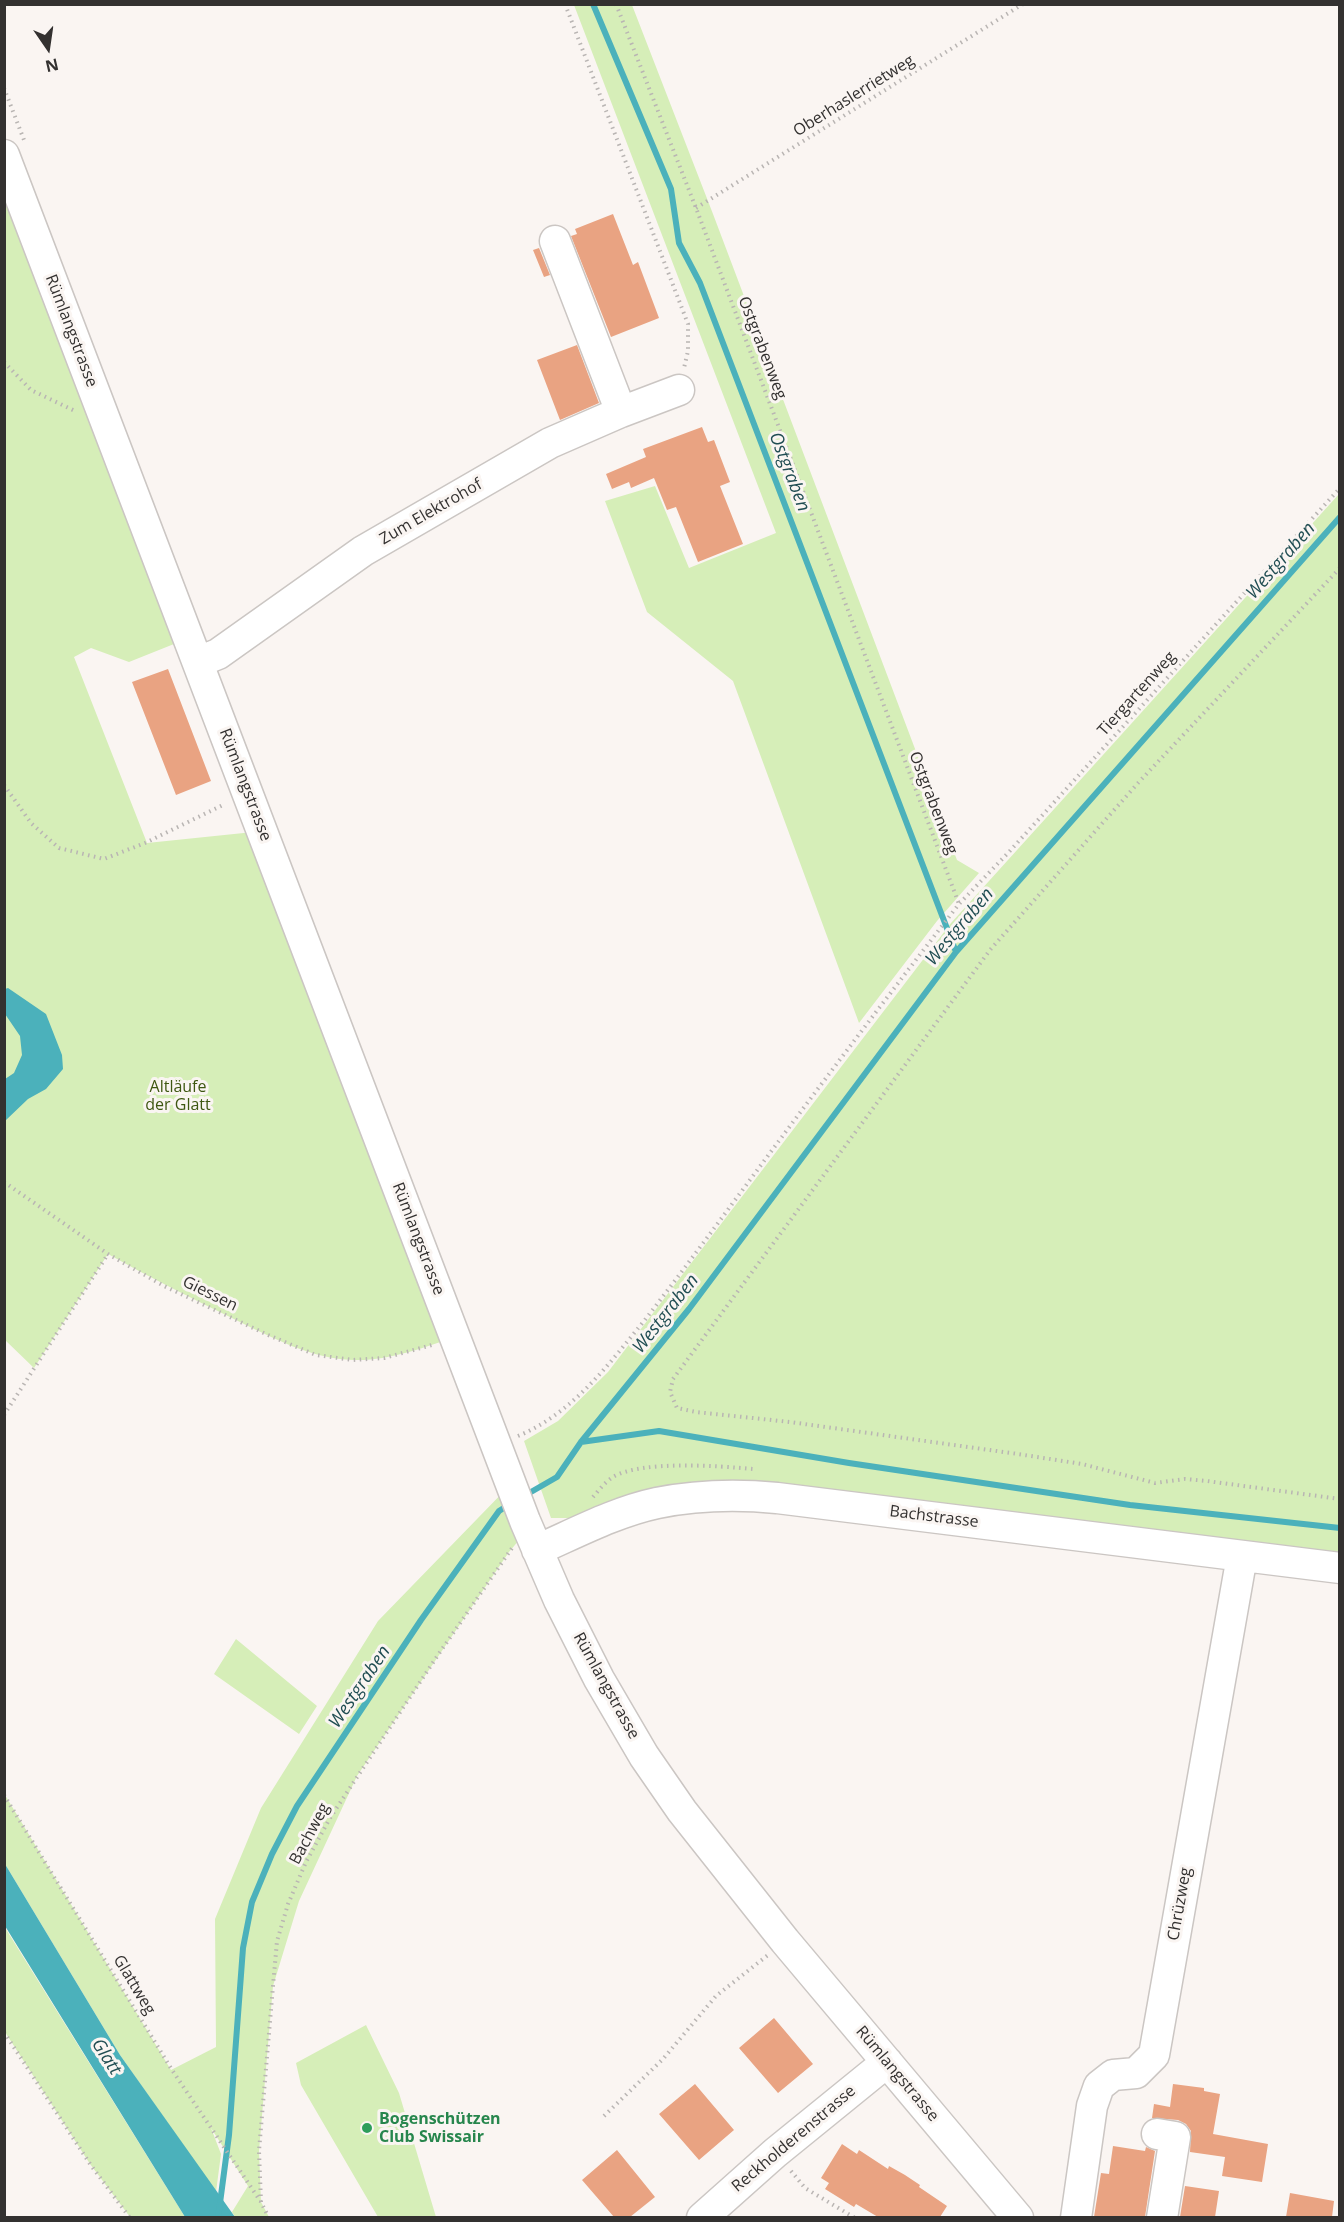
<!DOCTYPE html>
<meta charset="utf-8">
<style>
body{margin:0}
#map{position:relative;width:1344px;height:2222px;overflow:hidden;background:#faf5f2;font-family:"Open Sans",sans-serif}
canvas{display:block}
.frame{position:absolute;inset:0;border:6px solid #333130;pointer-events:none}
.north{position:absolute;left:18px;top:18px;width:60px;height:60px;-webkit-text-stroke:4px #faf5f2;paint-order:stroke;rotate:167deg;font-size:16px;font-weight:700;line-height:24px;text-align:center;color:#333130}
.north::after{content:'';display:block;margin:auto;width:21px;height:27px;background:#333130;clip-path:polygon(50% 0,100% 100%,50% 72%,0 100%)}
</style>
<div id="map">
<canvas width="1344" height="2222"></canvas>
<div class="frame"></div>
<div class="north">N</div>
</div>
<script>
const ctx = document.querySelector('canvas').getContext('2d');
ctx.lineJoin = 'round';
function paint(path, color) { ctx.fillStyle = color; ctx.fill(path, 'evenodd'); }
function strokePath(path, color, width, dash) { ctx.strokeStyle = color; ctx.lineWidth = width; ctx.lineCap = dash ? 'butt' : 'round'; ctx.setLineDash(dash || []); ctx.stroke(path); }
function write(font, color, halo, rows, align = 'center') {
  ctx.font = font + ' "Open Sans",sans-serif'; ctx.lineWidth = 6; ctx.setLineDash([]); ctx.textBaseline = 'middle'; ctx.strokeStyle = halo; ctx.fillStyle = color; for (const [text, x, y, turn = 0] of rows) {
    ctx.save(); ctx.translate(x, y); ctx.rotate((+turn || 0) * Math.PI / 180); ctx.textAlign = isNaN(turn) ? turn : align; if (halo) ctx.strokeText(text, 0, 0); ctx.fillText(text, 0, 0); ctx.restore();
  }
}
paint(new Path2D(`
 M574 5H632L713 214 957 860 979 873 937 921 859 1023 733 681 647 612 605 501 655 486 689 568 776 533Z
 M4 155 189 638 129 662 91 648 74 657 147 843 263 831 455 1337C423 1348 388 1361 354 1360 311 1359 271 1337 234 1319 191 1298 149 1277 108 1254L34 1368 5 1340Z
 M1339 494V1559L752 1486 581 1518H551L524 1441 558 1421 608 1372 951 923Z
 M511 1484 520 1539 509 1552 357 1776 299 1901 273 1986 259 2151 261 2202 269 2217H235L232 2212 248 2186 211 2128 221 2154 216 2192 120 2055 5 1864V1795L171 2070 216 2047 215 1919 261 1808 378 1621Z
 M236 1639 317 1706 299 1734 214 1674Z
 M4 1926 185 2217H130L90 2164 5 2032Z
 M366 2025 399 2093 436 2217H378L301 2085 296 2063Z`), '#d6eeb8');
paint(new Path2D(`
 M8 988 46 1014 62 1055 63 1069 46 1089 28 1099 5 1121V1079L14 1073 22 1055 20 1036 5 1014V989Z
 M5 1864 120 2055 235 2217H185L5 1926Z`), '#4bb1bb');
strokePath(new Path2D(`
 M593 4 671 189 679 243 700 283 956 952
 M581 1442 659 1431 849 1463 1130 1505 1340 1528
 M524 1496 557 1477 581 1442 689 1309 956 952 1340 517
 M218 2218 229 2135 243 1948 252 1902 272 1854 297 1806 421 1620 499 1511 510 1504`), '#4bb1bb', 6);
paint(new Path2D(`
 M613 214 633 265 638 262 659 318 611 337 571 236 577 234 575 229Z
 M539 248 550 275 544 277 533 250Z
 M577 345 599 403 560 420 537 360Z
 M702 427 708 442 714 440 730 482 720 486 743 544 698 562 676 507 667 510 654 478 631 488 629 482 612 489 606 474 646 457 643 449Z
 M168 669 211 781 176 795 132 682Z
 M774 2018 813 2064 778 2093 739 2048Z
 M695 2084 734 2130 699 2160 659 2114Z
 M1173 2084 1204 2088V2091L1220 2094 1213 2134 1268 2144 1262 2182 1222 2176 1225 2157 1190 2152 1191 2131 1186 2124 1178 2120 1152 2118 1154 2104 1170 2107Z
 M842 2144 857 2154 859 2150 888 2169 889 2166 905 2175 920 2185 919 2187 947 2206 940 2217H878L856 2204 854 2207 825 2189 829 2183 821 2178Z
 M1113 2146 1145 2151 1146 2147 1155 2151 1145 2217H1094L1101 2173 1109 2174Z
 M617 2150 655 2197 630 2217H614L582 2180Z
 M1185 2186 1219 2191 1215 2217H1180Z
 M1290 2193 1334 2201 1332 2217H1286Z`), '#e9a382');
const minor = new Path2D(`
 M4 155 525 1521 559 1600 599 1679 644 1756 682 1811 785 1941 1018 2218
 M555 241 621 412
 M198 662 218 654 363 551 550 443 621 412 679 390
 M537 1550C576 1533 615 1512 657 1503 697 1495 736 1494 777 1498L1340 1568
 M1157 2134 1175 2137 1162 2218
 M702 2218 775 2153 887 2062
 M1076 2218 1092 2106 1099 2086 1113 2075 1136 2073 1154 2055 1242 1556`);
strokePath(minor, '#cbc6c3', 33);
strokePath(new Path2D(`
 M565 4 688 324V351L684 368
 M616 4 696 208 959 904
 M4 88 24 140
 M696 208 1023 4
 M4 362 31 390 75 411
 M1340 568 1138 783 990 950 673 1379 670 1392 677 1408 696 1412 790 1422 1018 1454 1082 1464 1155 1483 1185 1479 1207 1481 1340 1499
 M4 785 31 823 59 848 104 859 145 843 225 804
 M4 1182 108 1254 164 1286 268 1335 316 1355 353 1360 384 1358 432 1345
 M4 1415 108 1254
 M518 1436C573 1413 608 1365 644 1321 686 1267 726 1212 767 1157 830 1072 894 988 959 904L1008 853 1340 488
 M593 1497C599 1490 605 1482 613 1477 642 1460 719 1466 753 1469
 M4 1795 172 2070 261 2202 269 2218
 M4 2032 90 2164 130 2218
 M604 2116 663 2059 716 1996 768 1955
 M791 2171 805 2188 855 2218
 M261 2202 259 2151 273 1986 277 1941 288 1904 306 1862 330 1818 438 1655 512 1548`), '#b9b5b3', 4, [1.5, 4.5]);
strokePath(minor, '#fff', 30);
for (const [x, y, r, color] of [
 [367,2128,6,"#2e9e5b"]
]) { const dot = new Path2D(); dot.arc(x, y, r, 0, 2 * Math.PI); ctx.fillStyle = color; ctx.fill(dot); strokePath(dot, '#faf5f2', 2); }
write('16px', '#333130', '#faf5f2', [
 ["Oberhaslerrietweg",854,96,-32],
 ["Rümlangstrasse",71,331,69],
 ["Ostgrabenweg",762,348,69],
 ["Zum Elektrohof",431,512,-30],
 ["Tiergartenweg",1137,694,-48],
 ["Rümlangstrasse",245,785,69],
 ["Ostgrabenweg",933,803,69],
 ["Rümlangstrasse",418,1239,69],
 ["Giessen",210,1294,26],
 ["Bachstrasse",934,1517,7],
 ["Rümlangstrasse",606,1686,61],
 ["Bachweg",310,1834,-62],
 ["Chrüzweg",1180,1904,-80],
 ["Glattweg",134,1985,59],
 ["Rümlangstrasse",897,2074,50],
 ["Reckholderenstrasse",794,2139,-40]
]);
write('16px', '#3e5711', '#faf5f2', [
 ["Altläufe",178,1087],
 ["der Glatt",178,1105]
]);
write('bold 16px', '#27864d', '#faf5f2', [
 ["Bogenschützen",379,2119],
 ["Club Swissair",379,2137]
], 'left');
write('italic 18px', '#214e53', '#faf5f2', [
 ["Ostgraben",789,472,69],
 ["Westgraben",1281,561,-49],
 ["Westgraben",960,927,-50],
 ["Westgraben",666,1314,-52],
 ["Westgraben",360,1687,-56],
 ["Glatt",106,2057,57]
]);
</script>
